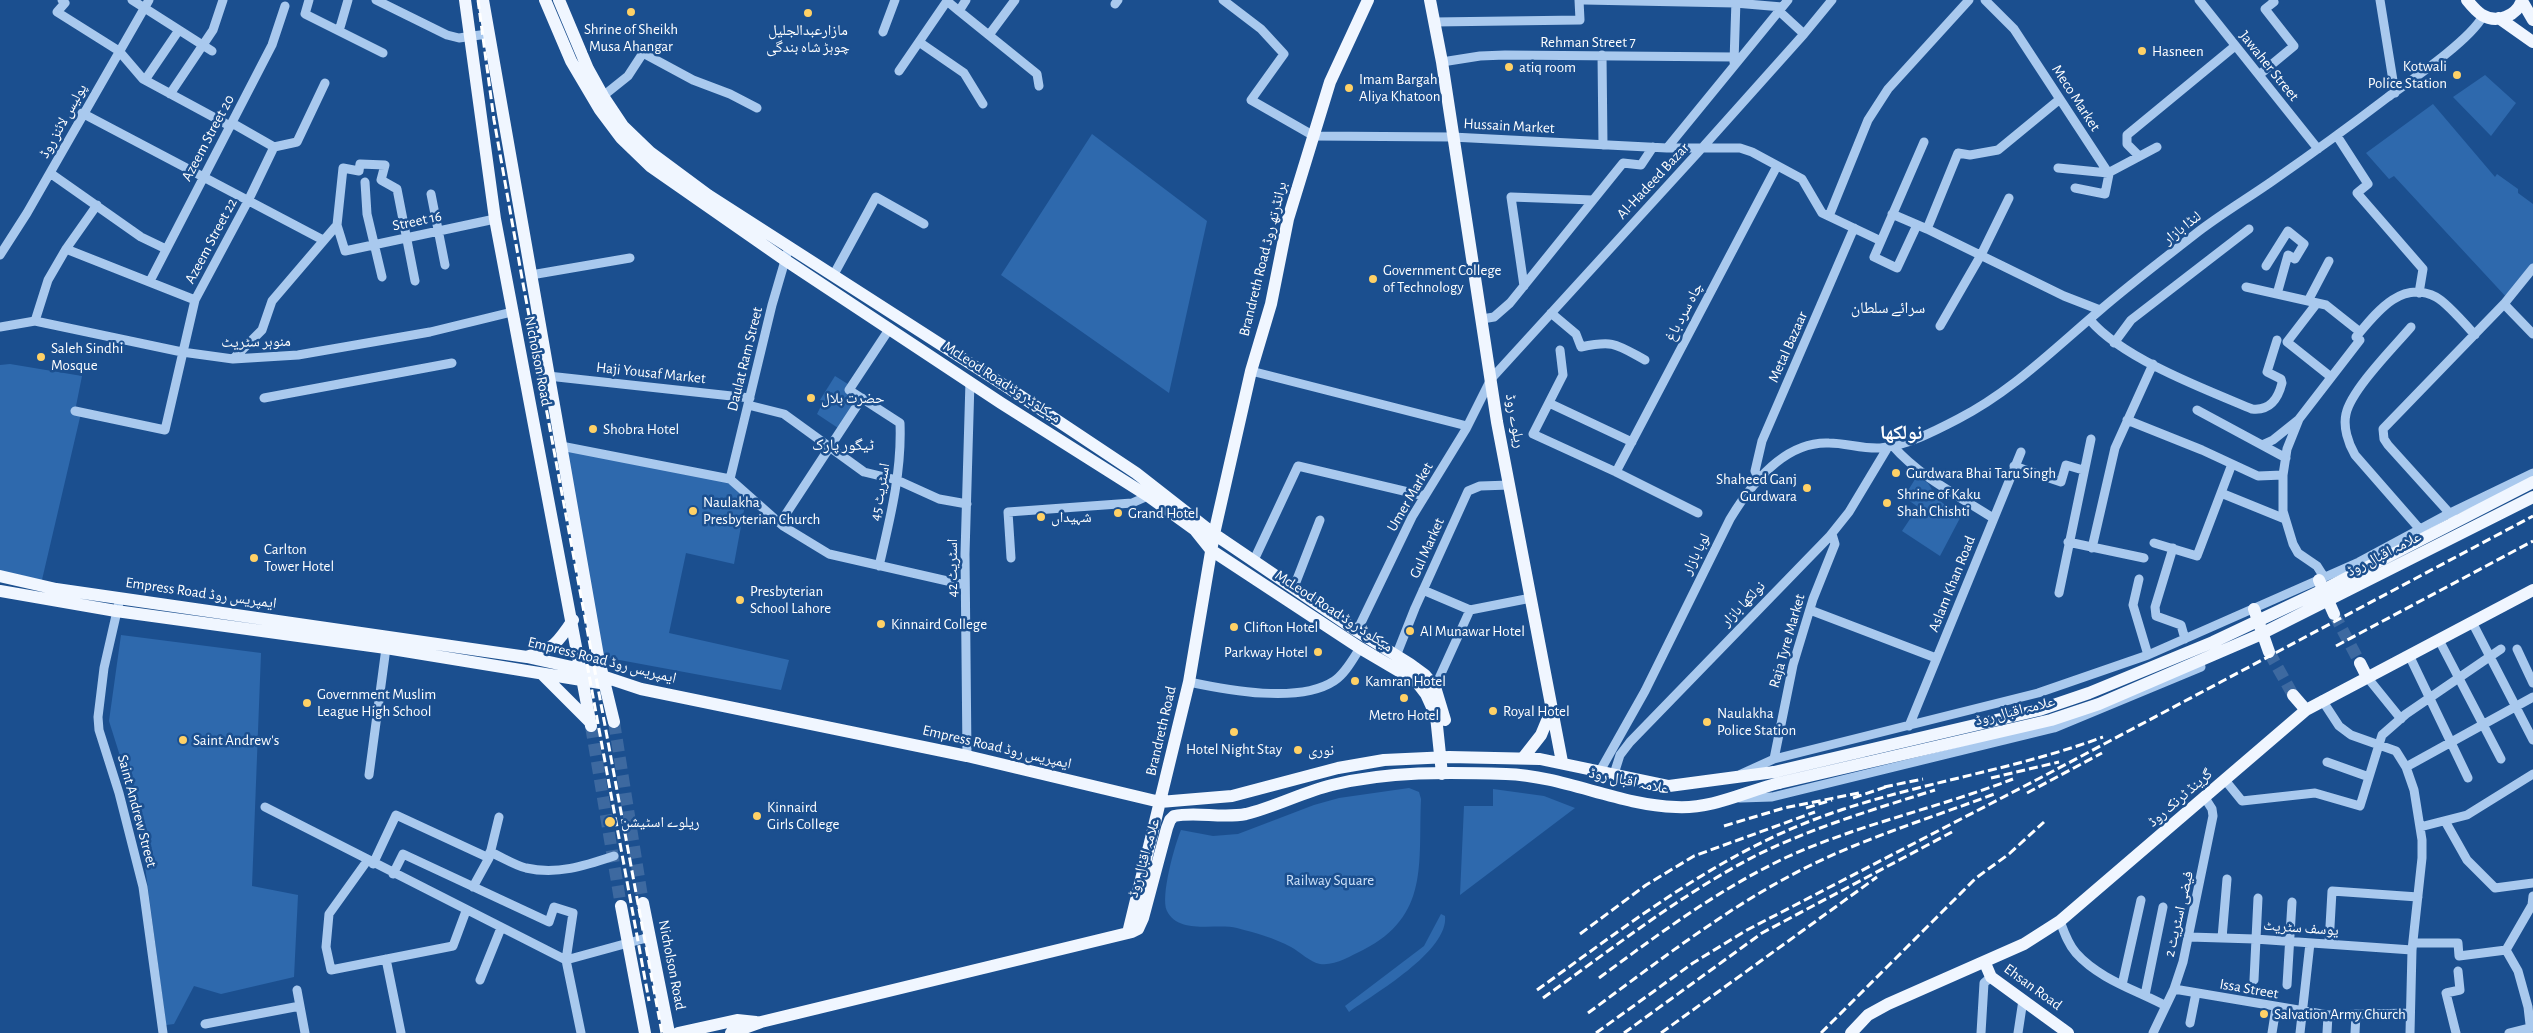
<!DOCTYPE html>
<meta charset="utf-8">
<style>
body{margin:0}
canvas{display:block;background:#1b4f8f}
</style>
<canvas width="2533" height="1033"></canvas>
<script>
const ctx = document.querySelector('canvas').getContext('2d');
ctx.lineJoin = 'round';
function paint(path, color) { ctx.fillStyle = color; ctx.fill(path, 'evenodd'); }
function strokePath(path, color, width, dash) { ctx.strokeStyle = color; ctx.lineWidth = width; ctx.lineCap = dash ? 'butt' : 'round'; ctx.setLineDash(dash || []); ctx.stroke(path); }
function write(font, color, halo, rows, align = 'center') {
  ctx.font = font + ' "Alegreya Sans","Noto Naskh Arabic",sans-serif'; ctx.lineWidth = 5; ctx.setLineDash([]); ctx.textBaseline = 'middle'; ctx.strokeStyle = halo; ctx.fillStyle = color; for (const [text, x, y, turn = 0] of rows) {
    ctx.save(); ctx.translate(x, y); ctx.rotate((+turn || 0) * Math.PI / 180); ctx.textAlign = isNaN(turn) ? turn : align; if (halo) ctx.strokeText(text, 0, 0); ctx.fillText(text, 0, 0); ctx.restore();
  }
}
paint(new Path2D(`
 M2485 75 2516 103 2491 136 2453 97Z
 M2433 104 2495 177 2497 174 2518 189V193L2533 204V268L2508 299 2394 176 2389 179 2366 153Z
 M1092 134 1207 221 1169 393 1001 275Z
 M10 364 82 376 75 411 81 413 41 584 0 577V365Z
 M835 376 851 386 862 398 841 430 817 414 823 402 820 400Z
 M561 446 730 479 747 494 734 564 686 553 669 633 789 660 781 690 598 656Z
 M1917 476 1928 483 1937 498 1960 518 1940 556 1902 531 1918 507 1904 497Z
 M121 635 261 653 252 886 298 895 294 977 221 994 194 986 174 1024 166 1025 138 813 109 721Z
 M1409 788 1419 792 1421 799C1418 863 1430 916 1363 950 1350 956 1335 966 1320 964 1310 962 1300 952 1291 947 1274 938 1256 933 1237 928 1217 923 1179 935 1167 911 1160 897 1175 844 1181 830L1213 836 1238 834 1314 805 1339 798Z
 M1493 789 1544 796 1575 808 1460 895 1464 806H1493Z
 M1441 914 1445 916C1449 951 1374 994 1349 1012L1345 1006 1424 946Z`), '#2e69ad');
strokePath(new Path2D(`
 M2334 614 2360 663
 M2269 652 2293 695
 M614 722 643 903
 M591 726 621 906`), '#3d69a0', 12, [12, 6]);
strokePath(new Path2D(`
 M62 0 65 3 57 12 119 51 143 79 230 126
 M132 0 212 51
 M309 0 305 14 383 53
 M376 0 447 35 459 38 487 34
 M1223 0 1261 29 1284 54 1251 100 1314 136 1452 137 1667 148H1740L1752 152 1802 179 1822 213 1881 241 1874 257 1897 268 1917 225
 M1584 0 1735 3 1782 7
 M1985 0 2014 29 2109 174 2105 194 2075 188
 M2199 0 2318 149
 M2380 0 2395 93
 M1115 4 1118 0
 M959 11 1037 74 1039 86
 M1779 11 1804 34
 M1434 22 1580 20 1579 0
 M339 31 348 0
 M883 32 895 0
 M989 35 1015 0
 M919 42 964 73 983 104
 M1602 55 1603 145
 M1442 62 1480 56 1505 55 1734 57
 M1734 62 1736 0
 M899 71 947 1 959 11 966 0
 M2259 75 2294 46 2265 9 2274 2 2273 0
 M145 80 179 30
 M170 94 213 30 223 0
 M603 96 628 76 643 53 693 80 730 94 757 108
 M82 113 323 240
 M232 123 274 147 297 142 325 83
 M2337 136 2368 184 2357 193 2423 269 2419 293
 M1667 148 1788 0
 M2139 156 2127 144V135L2235 46
 M2058 168 2108 173 2157 147
 M50 173 141 237 166 249
 M365 182 367 214 382 277
 M431 194 445 265
 M1892 214 1927 229 1958 153 1970 155 1998 150 2060 99
 M1829 216 1868 120 1888 89 1969 0
 M1927 229 2064 296 2100 310
 M1881 241 1924 142
 M66 249 195 300
 M0 255 27 213 149 0
 M2266 266 2288 231 2304 244 2295 259 2288 255 2277 294
 M531 275 630 258
 M833 276 876 197 924 224
 M150 281 272 45 285 6
 M415 281 397 189 381 180 385 165 360 164 359 171 343 168 337 225 345 251 495 219
 M1524 286 1511 197 1593 200
 M2246 287 2326 305 2360 332
 M2308 301 2329 261
 M2317 303 2287 342 2331 377
 M2504 304 2533 334
 M1551 313 1576 334 1581 347C1614 340 1616 344 1645 360
 M1482 319 1494 317 1510 303 1623 163 1641 165 1653 147
 M2090 320C2122 358 2204 389 2252 409 2270 411 2278 399 2282 383L2281 379 2267 372 2277 340
 M35 321 48 280 66 249 97 205
 M1940 326 1981 255 2009 198
 M0 327 35 321 182 352 233 359 298 355 430 332 512 312
 M2411 327C2394 347 2351 390 2346 414 2343 427 2348 443 2355 455L2424 534
 M2114 343 2131 320 2249 229
 M1560 350 1563 375 1533 434 1616 472 1698 513
 M233 359 262 330 272 301 337 225
 M1251 371 1467 426
 M548 376 750 398
 M264 398 452 363
 M1549 403 1632 442
 M748 405 784 414 864 472 897 480 939 499 967 504
 M2197 410 2286 458
 M75 411 165 430 195 300 248 201 274 147
 M2127 420 2202 450 2258 476 2283 475
 M2262 445 2273 440 2298 420
 M561 446 730 479 783 526 829 554 965 585
 M1893 446C1920 477 1959 496 1993 518
 M2014 466 2061 482 2066 465 2083 470
 M1616 472 1777 166
 M1758 478 1755 471 1762 441 1854 228
 M730 479 772 305 789 247
 M2221 493 2285 519
 M2453 517 2388 445 2384 439 2383 429 2504 304 2533 268
 M780 523 862 398
 M2068 542 2144 558
 M2154 543 2197 556 2232 464
 M2092 548 2115 448 2153 364
 M2173 548 2155 607 2156 616 2181 625 2185 639
 M1011 558 1008 512 1132 503 1148 496
 M1254 560 1298 466 1425 496
 M879 566C890 519 902 472 900 423L849 390 890 328
 M2324 577 2317 566 2298 553 2293 544 2283 511V475L2287 449 2299 419 2360 340 2356 337C2376 313 2401 279 2436 297 2446 302 2466 325 2475 335
 M2139 579 2133 605 2148 655
 M1294 587 1320 520
 M1423 590 1470 610 1531 598
 M2059 593 2091 439
 M120 598 104 668 98 717 99 730 119 793 143 887 163 1033
 M1810 610 1936 658
 M2472 622 2533 740
 M1357 631 1412 517 1466 429 1491 379 1702 148 1804 34 1832 0
 M2439 640 2501 759
 M2517 649 2533 683
 M2409 655 2468 778
 M1396 656 1415 608 1468 491 1480 486 1510 485
 M2367 677 2401 719
 M1189 682C1227 690 1299 704 1334 681 1345 674 1353 659 1360 648
 M1435 687 1470 610
 M2322 700 2339 726 2351 735 2396 751 2406 767 2414 790 2422 840V858L2412 950 2410 1033
 M1909 726 2021 452
 M967 756 965 554 970 381
 M1774 759 1793 665 1813 599 1835 544 1832 534
 M2327 762 2369 777
 M2406 767 2533 697
 M1600 771 1645 691 1730 519C1751 484 1784 441 1829 443 1846 443 1862 449 1880 448 1906 446 1935 431 1958 419 2011 392 2054 349 2099 311 2129 285 2162 260 2194 235 2218 216 2245 200 2271 182 2310 155 2350 126 2388 97 2413 79 2470 40 2483 16
 M1614 774 1620 755 1630 742 1829 537 1849 512 1888 447
 M1741 774 1774 759 2038 693 2148 655 2359 562 2450 513 2533 473
 M369 775 386 648
 M2225 780 2242 801 2315 793 2360 806 2382 735 2406 714 2501 649
 M1740 798 1772 797 2054 728 2201 667
 M265 807 566 960 650 937
 M2445 821 2467 860 2495 888 2533 883
 M2420 827 2467 815 2533 774
 M490 852C502 857 514 865 526 868 557 875 584 866 614 856
 M367 861 329 914 326 947 331 970 453 946 466 911
 M373 864 396 815 489 858
 M393 874 403 854 549 922 554 907 573 913 566 960 581 1033
 M473 887 489 858 499 817
 M2060 921C2064 932 2068 944 2076 953 2099 979 2136 990 2166 1006
 M2189 937 2255 939 2412 950
 M2222 938 2227 879
 M2413 943H2458L2459 956 2506 950 2518 971 2528 1007 2531 1033
 M2329 944 2332 891 2418 897
 M2506 950 2532 905 2533 896
 M386 959 401 1033
 M480 980 501 928
 M2254 980 2258 898
 M2122 985 2141 900
 M2287 985 2292 902
 M2174 989 2328 1015 2410 1013
 M297 990 305 1033
 M2145 995 2163 907
 M2190 1023 2196 993
 M205 1024 300 1006
 M1981 1033 1984 983 1991 977
 M2018 1033 2023 1000
 M2153 1033 2174 989 2183 962 2213 816 2212 809 2205 798
 M2272 1033 2276 1008
 M2300 1033 2310 943
 M2327 1033 2328 1015
 M2355 1033 2356 1014
 M2456 1033 2446 993 2460 990 2458 971
 M2509 1033 2533 1027`), '#a9c9ee', 9);
strokePath(new Path2D(`
 M465 0 495 219 591 726
 M483 0 598 656 614 722
 M545 0 571 61 600 110 621 138 650 166 785 260 1001 403 1148 496 1195 530 1211 550 1360 648 1416 681 1426 694 1436 716 1442 774
 M559 0 588 69 603 96 623 126 650 152 708 195 1010 389 1136 473 1214 534 1357 631 1410 664 1425 675 1435 687 1445 720
 M1430 0 1442 62 1497 422 1562 762
 M2467 0C2471 5 2476 11 2482 15 2497 24 2517 16 2522 0
 M2522 1 2533 20
 M2499 18 2533 42
 M0 576 56 589 527 657 581 669 641 689 967 756 1160 802 1232 796 1338 768 1384 760 1449 757 1540 759 1669 786 1774 772
 M2319 580 2334 614
 M0 591 116 611 386 648 606 684
 M2254 609 2269 652
 M529 656C553 650 559 641 573 620
 M2360 663 2367 677
 M543 675 591 723
 M2293 695 2306 710
 M1523 758 1541 735 1551 711
 M643 903 669 1033
 M621 906 645 1033
 M1128 933 1189 682 1214 534 1251 371 1271 304 1288 219 1330 82 1368 0
 M1985 963 1991 977 2068 1033
 M678 1033 737 1020 756 1022
 M731 1033 761 1022 1132 932 1138 929 1143 918 1167 828 1170 820 1174 816C1197 811 1221 819 1246 814 1275 807 1303 792 1332 785 1388 771 1449 772 1506 774 1564 776 1618 805 1676 807 1713 809 1744 792 1779 783
 M1851 1033 1868 1015 1888 1004 2024 944 2060 921 2306 710 2533 590`), '#f0f6ff', 12);
strokePath(new Path2D(`
 M478 0 494 120 522 278 662 1033
 M2336 646 2533 541
 M587 664 649 1001
 M1991 778 2059 762
 M1884 787 1923 779
 M2027 793 2102 753
 M1853 798 1889 786
 M1806 808 1832 800
 M1724 826 1784 808 1859 793
 M1580 934 1646 885 1694 856 1815 812
 M1599 978C1660 933 1719 889 1787 857 1860 824 1938 808 2013 779
 M1537 990C1625 927 1711 859 1813 820 1907 784 2009 772 2103 737
 M1543 998C1612 949 1681 894 1757 855 1814 827 1875 809 1935 790
 M1588 1013C1659 961 1730 905 1809 866 1870 836 1934 817 1997 793
 M1596 1033 1693 963 1747 930 2042 777 2533 516
 M1624 1033 1762 933 1952 832
 M1661 1033 1877 877
 M1821 1033 1976 878 2009 854 2044 822`), '#fff', 3, [9, 4]);
strokePath(new Path2D(`
 M1774 772 2039 710 2089 693 2213 642 2323 590 2533 482
 M1779 783 2051 720 2099 704 2257 636 2533 497`), '#f0f6ff', 12);
for (const [x, y, r, color] of [
 [631,12,5,"#ffd166"],
 [808,13,5,"#ffd166"],
 [2142,51,5,"#ffd166"],
 [1509,67,5,"#ffd166"],
 [2457,75,5,"#ffd166"],
 [1349,88,5,"#ffd166"],
 [1373,279,5,"#ffd166"],
 [41,357,5,"#ffd166"],
 [811,398,5,"#ffd166"],
 [593,429,5,"#ffd166"],
 [1896,473,5,"#ffd166"],
 [1807,488,5,"#ffd166"],
 [1887,503,5,"#ffd166"],
 [693,511,5,"#ffd166"],
 [1118,513,5,"#ffd166"],
 [1041,517,5,"#ffd166"],
 [254,558,5,"#ffd166"],
 [740,600,5,"#ffd166"],
 [881,624,5,"#ffd166"],
 [1234,627,5,"#ffd166"],
 [1410,631,5,"#ffd166"],
 [1318,652,5,"#ffd166"],
 [1355,681,5,"#ffd166"],
 [1404,698,5,"#ffd166"],
 [307,703,5,"#ffd166"],
 [1493,711,5,"#ffd166"],
 [1707,722,5,"#ffd166"],
 [1234,732,5,"#ffd166"],
 [183,740,5,"#ffd166"],
 [1298,750,5,"#ffd166"],
 [757,816,5,"#ffd166"],
 [610,822,6,"#ffd166"],
 [2264,1014,5,"#ffd166"]
]) { const dot = new Path2D(); dot.arc(x, y, r, 0, 2 * Math.PI); ctx.fillStyle = color; ctx.fill(dot); strokePath(dot, '#1b4f8f', 2); }
write('15px', '#fff', '#1b4f8f', [
 ["Shrine of Sheikh",631,29,"center"],
 ["Musa Ahangar",631,46,"center"],
 ["مازارعبدالجلیل",808,30,"center"],
 ["چوہڑ شاہ بندگی",808,47,"center"],
 ["Hasneen",2152,51],
 ["Kotwali",2447,66,"right"],
 ["Police Station",2447,83,"right"],
 ["atiq room",1519,67],
 ["Imam Bargah",1359,79],
 ["Aliya Khatoon",1359,96],
 ["Government College",1383,270],
 ["of Technology",1383,287],
 ["Saleh Sindhi",51,348],
 ["Mosque",51,365],
 ["حضرت بلال",821,398],
 ["Shobra Hotel",603,429],
 ["Gurdwara Bhai Taru Singh",1906,473],
 ["Shaheed Ganj",1797,479,"right"],
 ["Gurdwara",1797,496,"right"],
 ["Shrine of Kaku",1897,494],
 ["Shah Chishti",1897,511],
 ["Naulakha",703,502],
 ["Presbyterian Church",703,519],
 ["Grand Hotel",1128,513],
 ["شہیداں",1051,517],
 ["Carlton",264,549],
 ["Tower Hotel",264,566],
 ["Presbyterian",750,591],
 ["School Lahore",750,608],
 ["Kinnaird College",891,624],
 ["Clifton Hotel",1244,627],
 ["Al Munawar Hotel",1420,631],
 ["Parkway Hotel",1308,652,"right"],
 ["Kamran Hotel",1365,681],
 ["Government Muslim",317,694],
 ["League High School",317,711],
 ["Royal Hotel",1503,711],
 ["Naulakha",1717,713],
 ["Police Station",1717,730],
 ["Metro Hotel",1404,715,"center"],
 ["Saint Andrew's",193,740],
 ["Hotel Night Stay",1234,749,"center"],
 ["نوری",1308,750],
 ["Kinnaird",767,807],
 ["Girls College",767,824],
 ["ریلوے اسٹیشن",621,822],
 ["Salvation Army Church",2274,1014]
], 'left');
write('15px', '#fff', '#1b4f8f', [
 ["Rehman Street 7",1588,42],
 ["Jawaher Street",2269,66,51],
 ["Meco Market",2076,98,57],
 ["پولیس لائنز روڈ",63,121,-61],
 ["Hussain Market",1509,126,3],
 ["Azeem Street 20",208,138,-62],
 ["Al-Hadeed Bazar",1653,181,-47],
 ["Street 16",417,221,-12],
 ["لنڈا بازار",2182,228,-38],
 ["Azeem Street 22",211,241,-62],
 ["Brandreth Road برانڈرتھ روڈ",1263,259,-76],
 ["چاہ سرد باغ",1684,312,-62],
 ["منوہر سٹریٹ",256,342,-1],
 ["Metal Bazaar",1788,347,-66],
 ["Daulat Ram Street",745,359,-76],
 ["Nicholson Road",538,361,79],
 ["Haji Yousaf Market",651,373,6],
 ["McLeod Road میکلوڈ روڈ",1002,382,33],
 ["ریلوے روڈ",1515,421,80],
 ["اسٹریٹ 45",880,492,-80],
 ["Umer Market",1410,497,-60],
 ["Gul Market",1427,548,-66],
 ["لوہا بازار",1696,554,-63],
 ["علامہ اقبال روڈ",2384,554,-27],
 ["اسٹریٹ 42",952,568,-90],
 ["Aslam Khan Road",1952,584,-68],
 ["Empress Road ایمپریس روڈ",201,593,8],
 ["نولکھا بازار",1743,604,-46],
 ["McLeod Road میکلوڈ روڈ",1334,611,33],
 ["Raja Tyre Market",1787,641,-74],
 ["Empress Road ایمپریس روڈ",602,660,14],
 ["علامہ اقبال روڈ",2015,711,-14],
 ["Brandreth Road",1161,731,-77],
 ["Empress Road ایمپریس روڈ",997,747,13],
 ["علامہ اقبال روڈ",1629,781,12],
 ["گرینڈ ٹرنک روڈ",2180,798,-41],
 ["Saint Andrew Street",137,811,75],
 ["علامہ اقبال روڈ",1144,858,-74],
 ["فیضی اسٹریٹ 2",2179,914,-77],
 ["یوسف سٹریٹ",2301,928,4],
 ["Nicholson Road",672,965,79],
 ["Ehsan Road",2033,987,36],
 ["Issa Street",2249,989,10]
]);
write('15px', '#cfe3fa', '#1b4f8f', [
 ["Railway Square",1330,880]
]);
write('16px', '#fff', '#1b4f8f', [
 ["سرائے سلطان",1888,308],
 ["ٹیگور پارک",843,445]
]);
write('bold 20px', '#fff', '#1b4f8f', [
 ["نولکھا",1901,433]
]);
</script>
